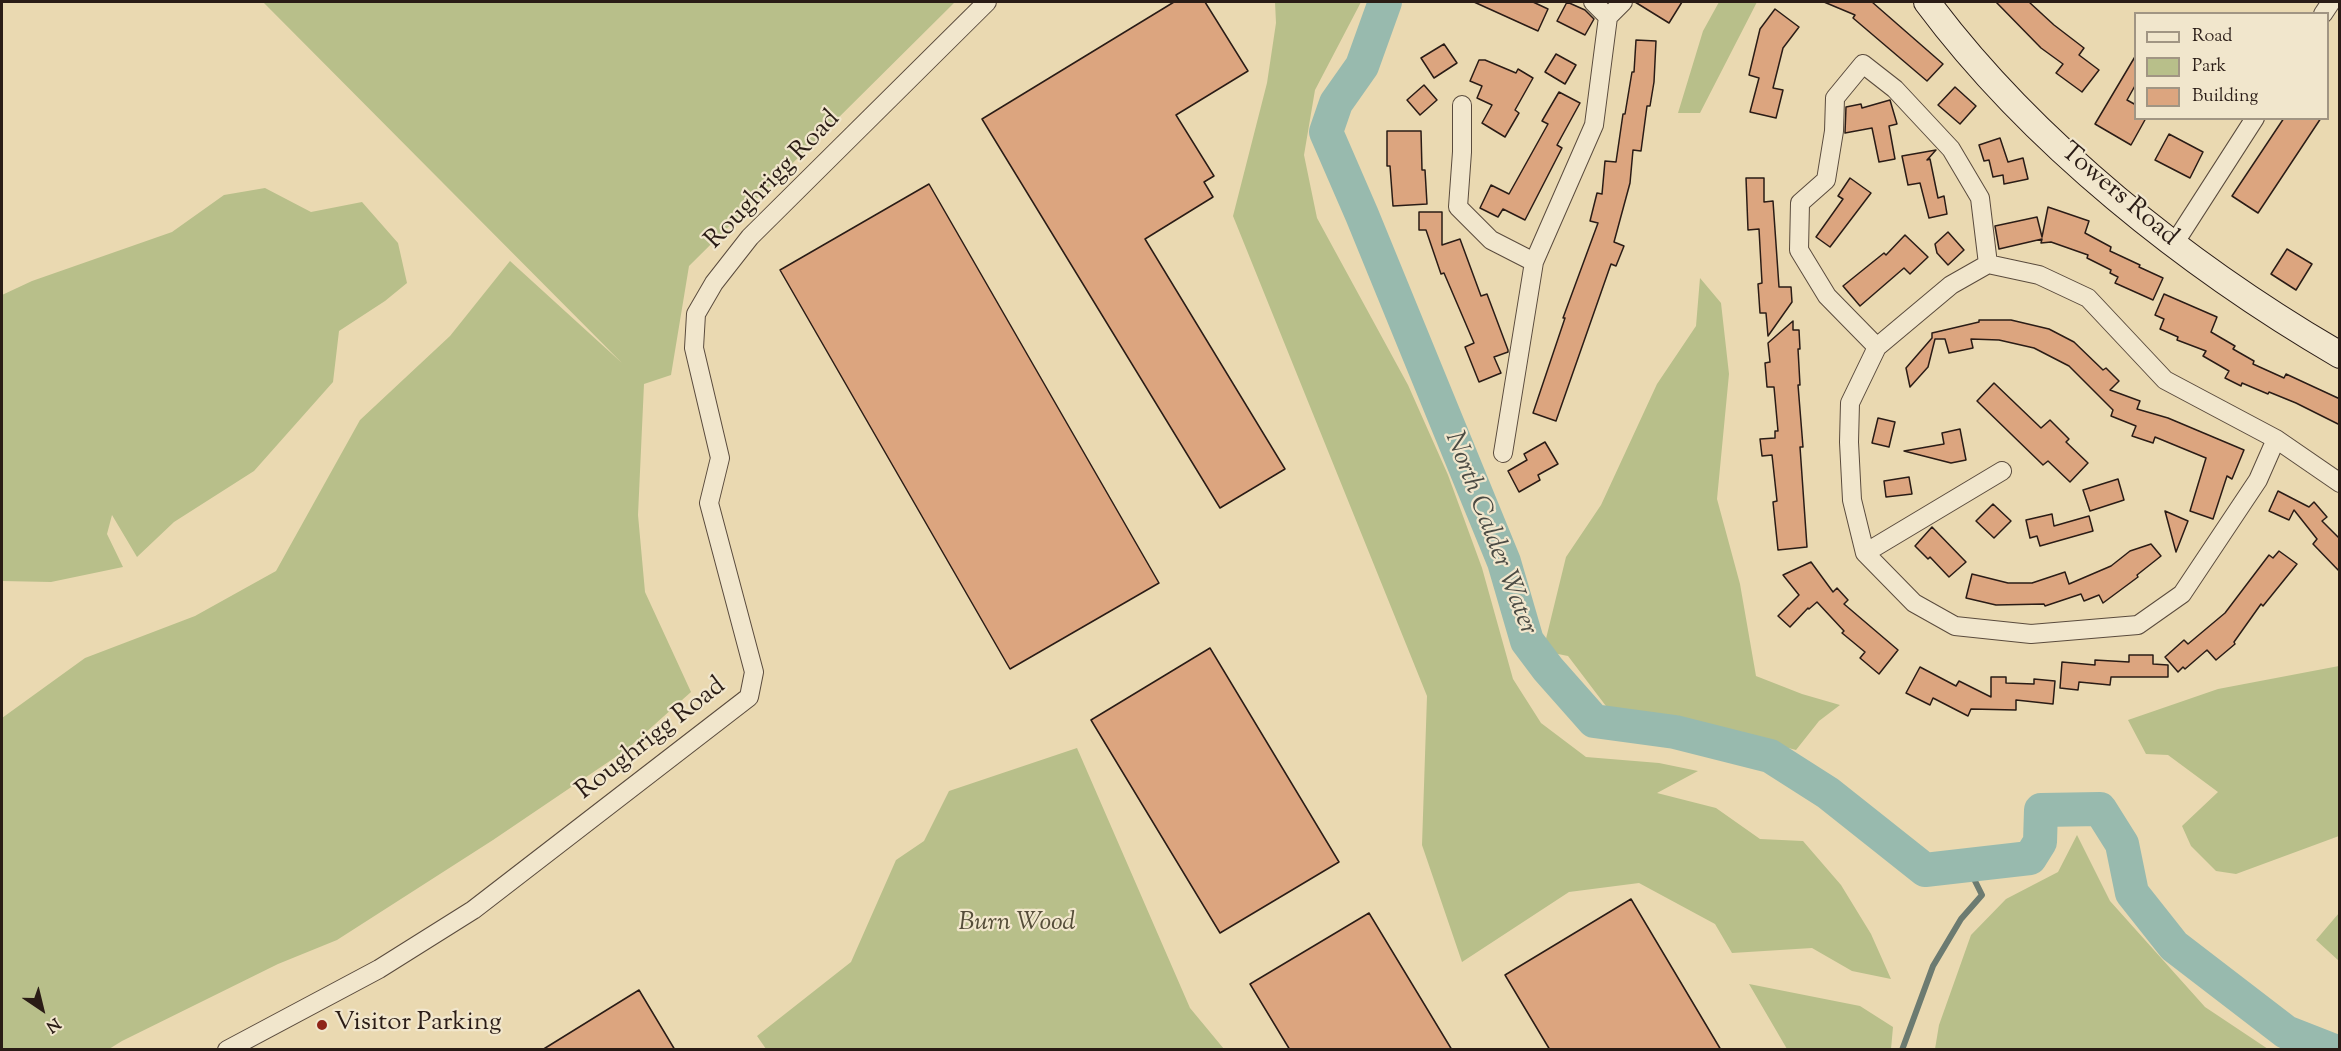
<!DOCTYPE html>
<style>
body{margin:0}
#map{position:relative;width:2341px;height:1051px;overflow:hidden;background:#ead9b1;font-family:"Sorts Mill Goudy",serif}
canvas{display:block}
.frame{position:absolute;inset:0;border:3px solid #2a1c16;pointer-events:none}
.legend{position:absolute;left:2134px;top:12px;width:195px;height:108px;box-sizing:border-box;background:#f1e6cc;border:2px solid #a19583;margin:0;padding:8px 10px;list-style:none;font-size:18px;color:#2a1c16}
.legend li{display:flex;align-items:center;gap:12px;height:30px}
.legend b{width:30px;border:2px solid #a19583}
.north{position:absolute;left:12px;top:979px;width:60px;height:60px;-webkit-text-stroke:4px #f1e6cc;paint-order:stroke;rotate:145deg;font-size:16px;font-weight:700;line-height:24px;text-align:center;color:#2a1c16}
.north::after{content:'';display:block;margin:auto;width:21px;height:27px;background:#2a1c16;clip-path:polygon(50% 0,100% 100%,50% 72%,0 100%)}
</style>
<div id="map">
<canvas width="2341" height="1051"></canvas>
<div class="frame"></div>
<ul class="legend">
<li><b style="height:8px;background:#f1e6cc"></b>Road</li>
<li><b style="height:16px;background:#b8bf8a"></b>Park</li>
<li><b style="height:16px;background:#dca57f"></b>Building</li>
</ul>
<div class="north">N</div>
</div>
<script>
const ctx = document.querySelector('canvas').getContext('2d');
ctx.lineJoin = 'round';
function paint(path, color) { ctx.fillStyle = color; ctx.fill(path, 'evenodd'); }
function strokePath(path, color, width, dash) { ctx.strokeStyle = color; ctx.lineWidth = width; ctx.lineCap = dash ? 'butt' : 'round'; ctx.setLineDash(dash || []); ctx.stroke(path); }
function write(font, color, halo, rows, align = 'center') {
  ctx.font = font + ' "Sorts Mill Goudy",serif'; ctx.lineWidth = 4.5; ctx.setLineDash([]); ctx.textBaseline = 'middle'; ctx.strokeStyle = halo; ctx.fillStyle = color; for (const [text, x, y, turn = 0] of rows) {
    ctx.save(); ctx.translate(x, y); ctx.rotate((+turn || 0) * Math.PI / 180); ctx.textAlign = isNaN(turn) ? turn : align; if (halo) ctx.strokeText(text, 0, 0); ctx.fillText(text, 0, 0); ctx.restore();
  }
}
paint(new Path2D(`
 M263 2H955L689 266 671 375 644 384 638 515 645 592 691 692 626 750 493 840 337 940 278 964 122 1041 109 1049H2V718L85 658 195 616 276 571 360 420 450 336 510 261 622 363Z
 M1275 2H1361L1315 90 1304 155 1317 218 1408 385 1448 475 1482 568 1513 679 1541 723 1586 757 1659 763 1698 771 1657 793 1716 808 1760 839 1803 841 1841 885 1871 934 1891 979 1852 971 1812 948 1732 953 1715 924 1639 883 1569 892 1462 962 1422 845 1427 696 1233 216 1267 83 1276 23Z
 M1719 2H1757L1700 113H1678L1703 31Z
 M265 188 311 212 362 202 398 243 407 283 385 301 339 331 333 382 254 471 174 522 137 557 112 515 107 534 123 567 51 582 2 581V295L32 281 172 232 224 195Z
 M1700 278 1721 303 1729 374 1717 499 1740 584 1756 676 1802 694 1840 705 1819 721 1796 750 1697 724 1653 721 1612 714 1568 656 1543 651 1566 557 1601 505 1657 384 1696 326Z
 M2339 666V836L2236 874 2216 871 2191 846 2182 826 2218 792 2168 755 2146 754 2128 720 2218 689Z
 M1077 748 1190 1008 1224 1049H766L757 1036 851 962 896 860 924 841 949 791Z
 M2077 835 2110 901 2205 1007 2268 1049H1935L1939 1025 1971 935 2006 899 2058 872Z
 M2339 913V961L2316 940Z
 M1749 984 1860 1006 1893 1027 1891 1049H1787Z`), '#b8bf8a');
strokePath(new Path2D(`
 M1902 1050 1933 966 1961 919 1982 895 1968 867`), '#6c7b71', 6);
strokePath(new Path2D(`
 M1385 2 1362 66 1336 103 1326 132 1362 215 1504 562 1527 641 1548 669 1594 721 1675 732 1770 756 1828 793 1925 870 2030 858 2040 842 2041 810 2100 809 2122 844 2132 893 2174 946 2286 1032 2332 1050`), '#98baae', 34);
const building = new Path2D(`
 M1174 2H1205L1248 71 1176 115 1214 176 1204 182 1213 197 1145 239 1285 469 1220 508 982 119Z
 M1474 2H1533L1548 9 1538 31Z
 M1567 2 1585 10 1594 19 1585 35 1557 21Z
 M1635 2H1682L1669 23Z
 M1824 2H1872L1943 64 1927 81 1853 18 1855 15Z
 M1996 2H2029L2054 25 2084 48 2079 55 2099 70 2082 92 2056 73 2063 64 2041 48Z
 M1775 9 1799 27 1783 48 1773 88 1783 90 1776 118 1750 112 1759 78 1749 75 1760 29Z
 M1636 40 1656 41 1654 82 1650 106H1647L1641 151 1633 150 1630 183 1614 242 1624 246 1616 266 1611 264 1556 421 1533 413 1565 318H1563L1598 223 1590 221 1597 193 1602 194 1605 161 1616 162 1623 114H1625L1632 72H1634Z
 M1444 44 1457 63 1434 78 1421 58Z
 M1556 54 1576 65 1565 84 1545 72Z
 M2136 55V84L2127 100 2136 105V118H2146L2131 145 2095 124Z
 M1479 60H1485L1516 73 1518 69 1533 78 1515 110 1519 113 1505 137 1482 123 1492 105 1477 98 1482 86 1470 81Z
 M1424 85 1437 100 1420 115 1407 100Z
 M1955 87 1976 106 1960 124 1938 105Z
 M1559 92 1580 103 1557 145 1562 148 1525 220 1503 209 1498 217 1480 208 1491 185 1509 194 1548 124 1542 121Z
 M1890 100 1897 124 1889 126 1895 159 1879 162 1872 128 1845 133 1846 107 1861 104 1862 108Z
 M2284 118H2321L2258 213 2232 196Z
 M1387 131H1421L1422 170H1425L1427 204 1393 206 1390 166H1387Z
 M2169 134 2203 152 2190 178 2155 160Z
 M2000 138 2008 162 2023 158 2028 179 2004 184 2003 175 1993 177 1989 160 1984 161 1979 145Z
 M1936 150 1927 160 1930 159 1938 198 1944 196 1947 214 1929 218 1920 183 1908 185 1902 156Z
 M1746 178H1764V202L1773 201 1779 287H1791L1792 302 1768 336 1766 313H1760L1758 284 1762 283 1759 229 1748 230Z
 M1850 178 1871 193 1830 247 1816 237 1843 199 1838 196Z
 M929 184 1159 583 1010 669 780 270Z
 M2048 207 2089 221 2085 233 2111 247 2110 251 2140 265 2139 267 2163 278 2153 300 2115 283 2118 277 2110 273 2111 270 2087 258 2088 255 2051 242 2041 243 2042 239 1999 249 1995 226 2037 217 2042 237Z
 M1419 212H1442V245L1460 239 1481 296 1487 294 1508 350V352L1494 357 1501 373 1479 382 1465 347 1474 343 1444 273 1441 274 1426 230H1419Z
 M1948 232 1964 250 1948 265 1937 253 1935 244Z
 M1905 235 1928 257 1910 274 1904 268 1860 306 1843 286 1884 253 1886 255Z
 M2287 249 2312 264 2296 290 2271 274Z
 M2164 294 2217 317 2211 332 2235 346 2233 349 2254 361 2253 364 2284 378 2286 374 2340 399V425L2296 403 2269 392 2268 394 2242 383 2241 386 2225 378 2229 371 2203 356 2206 351 2177 340 2178 337 2160 329 2164 319 2155 315Z
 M1979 320H2011L2049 329 2074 342 2103 370 2106 368 2119 381 2110 390 2140 401 2137 409 2168 418 2244 450 2232 479 2227 476 2213 519 2190 511 2206 458 2155 437 2153 443 2132 436 2136 426 2111 416 2113 410 2069 366 2034 348 1999 340 1971 339 1973 348 1949 353 1945 339H1935L1928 367 1910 387 1906 368 1932 338V333L1979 322Z
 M1793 321V330H1799L1800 349H1798L1800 385H1798L1803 447H1800L1807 547 1778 550 1773 502 1777 501 1772 455 1762 456 1760 439 1775 438V431H1778L1774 387H1767L1765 363 1770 362 1768 343Z
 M1994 383 2041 428 2050 420 2069 439 2066 442 2088 463 2070 482 2048 461 2043 465 1977 401Z
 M1878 418 1895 422 1889 447 1872 443Z
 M1960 429 1966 460 1951 463 1904 451 1944 444 1942 433Z
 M1545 442 1558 464 1538 475 1540 480 1519 492 1508 471 1527 460 1524 454Z
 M1909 477 1912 494 1886 497 1884 481Z
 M2118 479 2124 500 2090 511 2083 490Z
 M2278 491 2309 507 2314 502 2327 517 2322 521 2340 539V572L2313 544 2317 539 2294 510 2289 520 2269 511Z
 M1993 504 2011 521 1994 538 1976 521Z
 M2165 511 2188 521 2176 552Z
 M2052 514 2054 526 2089 516 2093 531 2040 546 2037 536 2030 538 2026 520Z
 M1932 527 1966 562 1949 577 1930 557 1928 559 1915 546Z
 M2151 544 2161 556 2137 575 2138 577 2103 603 2099 595 2084 601 2081 594 2045 606 2044 604 1996 605 1966 598 1972 574 2008 583H2032L2065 572 2069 584 2111 566 2130 551Z
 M2279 551 2297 564 2263 606 2261 604 2234 642 2235 644 2216 660 2207 650 2185 669 2183 667 2178 672 2165 657 2184 640 2188 644 2225 613 2269 555 2273 558Z
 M1811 562 1833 592 1837 588 1848 600 1844 604 1898 650 1879 674 1860 658 1865 652 1842 633 1844 631 1817 602 1809 609 1808 608 1790 627 1778 616 1799 595 1783 575Z
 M1210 648 1339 862 1220 933 1091 720Z
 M2129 655H2153V664L2168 665V677H2111L2110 685 2079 682 2078 690 2060 688 2062 662 2095 665V660L2129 662Z
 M1920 667 1956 686 1959 681 1991 697V677H2006V683L2034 684V679L2055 681 2053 704 2016 700V710L1971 709 1968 716 1933 698 1930 705 1906 693Z
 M1631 899 1721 1050H1550L1505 975Z
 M1369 913 1452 1050H1290L1250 984Z
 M639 990 675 1050H542Z`);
paint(building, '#dca57f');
strokePath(building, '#2a1c16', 1.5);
const street = new Path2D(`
 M1593 2 1608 17
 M2323 14 2331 2
 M1462 105V152L1458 207 1491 240 1534 262
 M2174 244 2255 118
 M1877 347 1827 296 1799 250 1800 203 1826 180 1834 131 1835 98 1863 64 1895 89 1951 149 1980 198 1988 264
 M2276 439 2258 480 2182 594 2138 625 2031 634 1955 626 1914 603 1865 553 1852 500 1849 442 1850 403 1877 347 1951 285 1988 264 2039 275 2088 298 2165 380 2276 439 2340 483
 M1503 453 1534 262 1594 125 1608 17 1623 2
 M1865 553 2002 471
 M227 1050 379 969 473 910 749 697 754 672 709 503 720 458 694 348 696 314 714 283 750 237 987 2`);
const secondary = new Path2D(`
 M1927 2C2032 143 2189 267 2340 355`);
strokePath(street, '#5a4b3d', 20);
strokePath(secondary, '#2a1c16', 28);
strokePath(street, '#f1e6cc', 18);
strokePath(secondary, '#f1e6cc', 26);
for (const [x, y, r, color] of [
 [322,1025,6,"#8f2418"]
]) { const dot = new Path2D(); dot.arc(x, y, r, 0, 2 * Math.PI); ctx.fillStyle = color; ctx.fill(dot); strokePath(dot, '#f1e6cc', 2); }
write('26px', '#2a1c16', '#f1e6cc', [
 ["Roughrigg Road",774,181,-46],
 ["Towers Road",2118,196,40],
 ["Roughrigg Road",652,740,-38]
]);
write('italic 26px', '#554d39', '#f1e6cc', [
 ["Burn Wood",1017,925]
]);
write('26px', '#2a1c16', '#f1e6cc', [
 ["Visitor Parking",334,1025]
], 'left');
write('italic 27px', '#4b4b44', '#f1e6cc', [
 ["North Calder Water",1489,534,69]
]);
</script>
